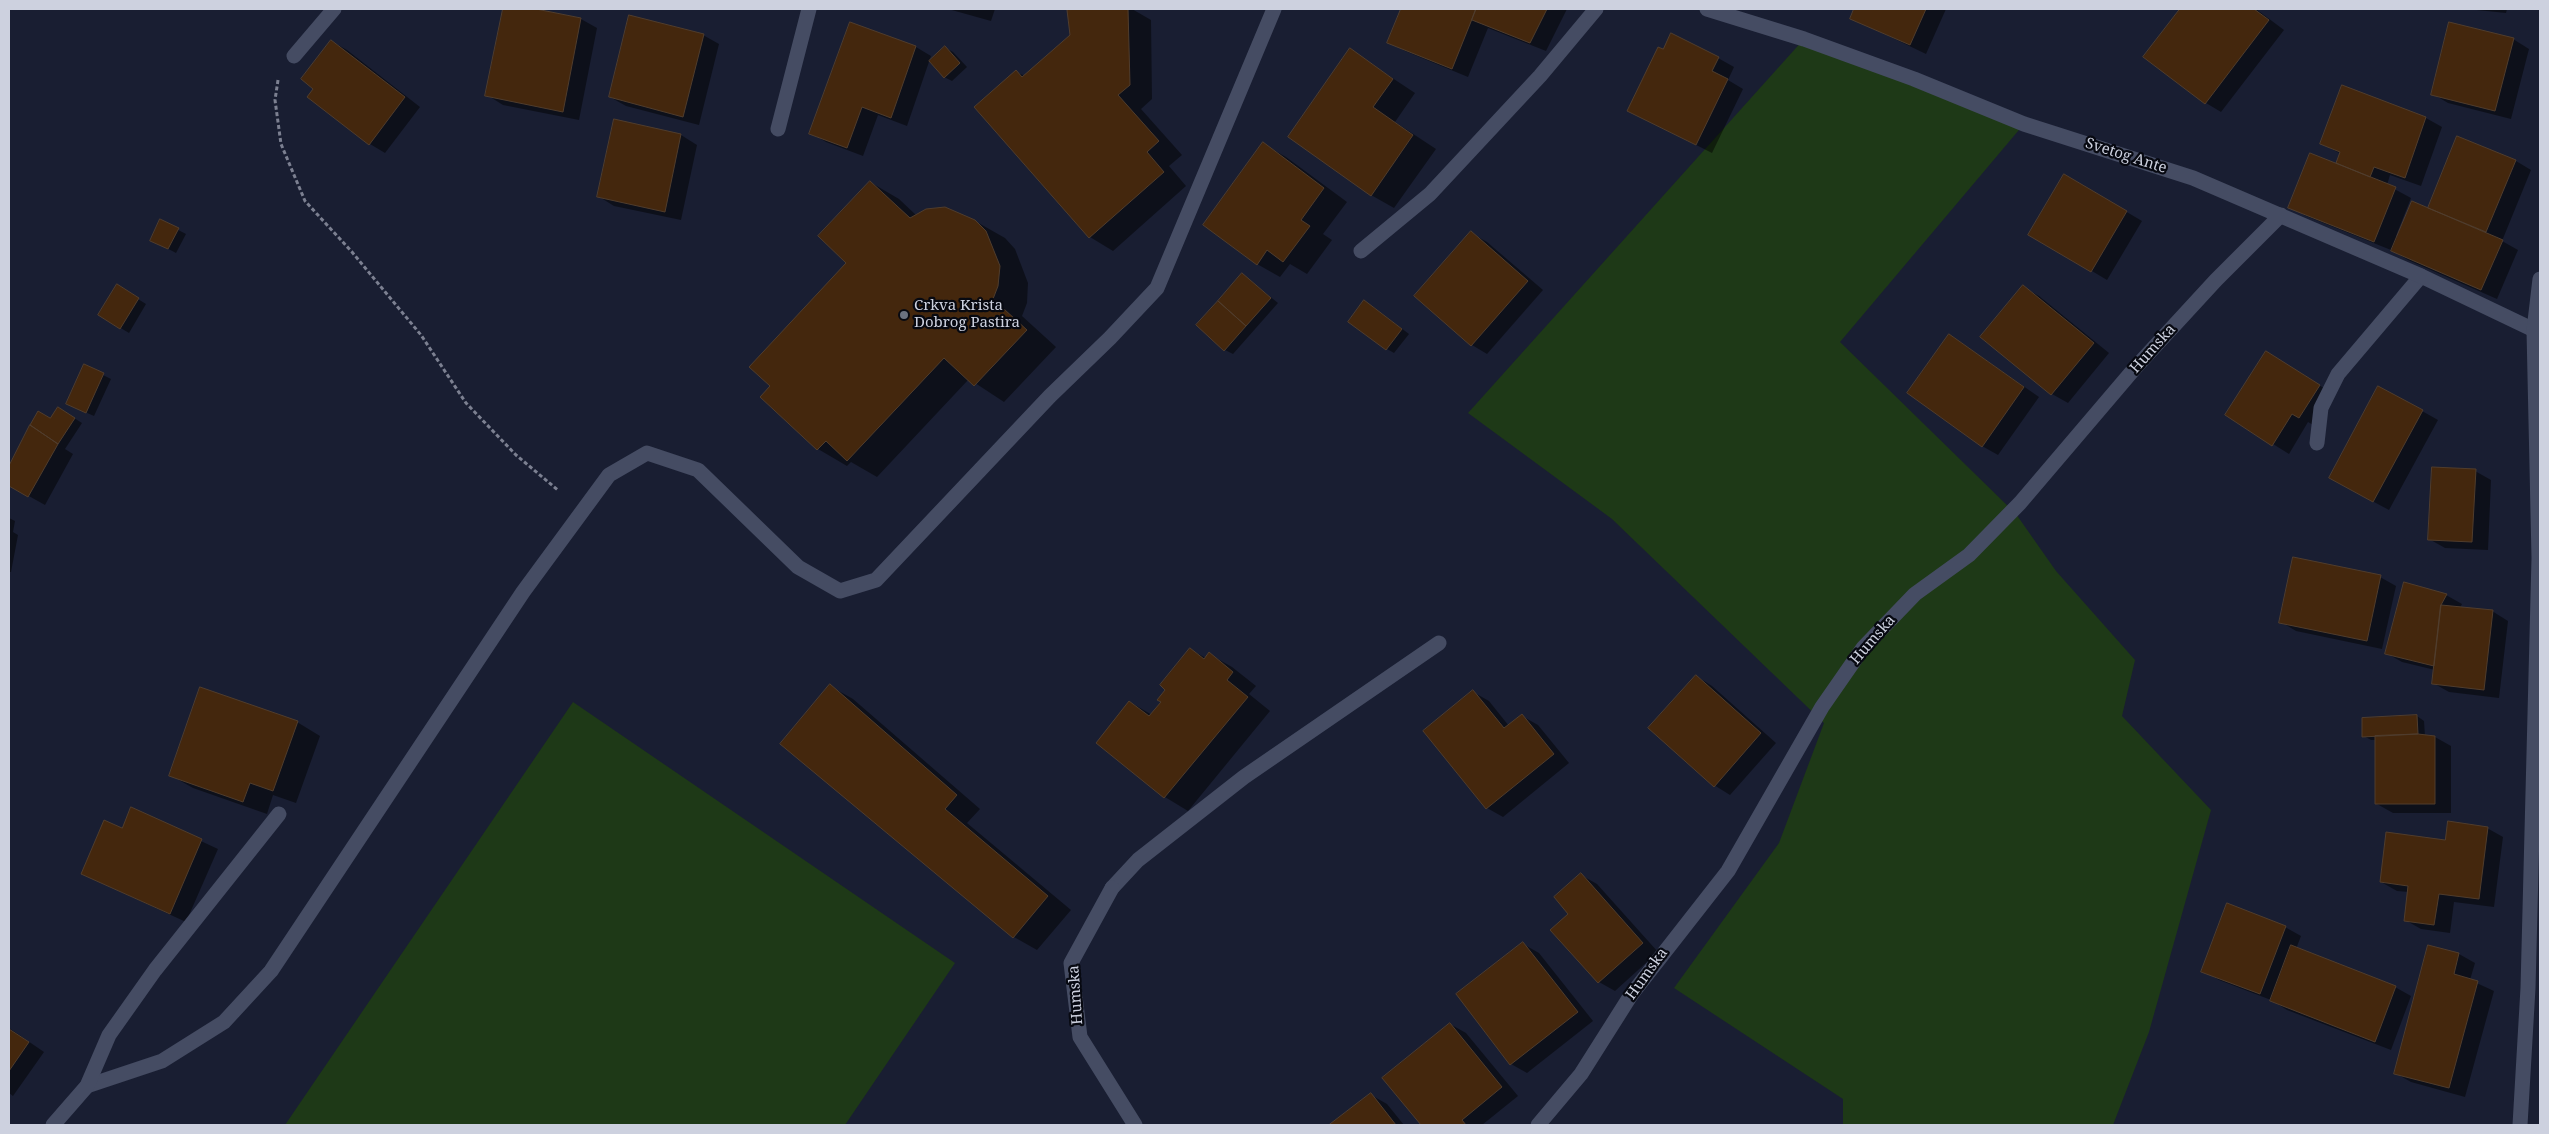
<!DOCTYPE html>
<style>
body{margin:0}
#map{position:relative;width:2549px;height:1134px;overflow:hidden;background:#191e32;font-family:"Noto Serif",serif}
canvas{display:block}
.frame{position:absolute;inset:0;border:10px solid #cdd1df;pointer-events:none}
</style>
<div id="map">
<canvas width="2549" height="1134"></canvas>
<div class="frame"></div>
</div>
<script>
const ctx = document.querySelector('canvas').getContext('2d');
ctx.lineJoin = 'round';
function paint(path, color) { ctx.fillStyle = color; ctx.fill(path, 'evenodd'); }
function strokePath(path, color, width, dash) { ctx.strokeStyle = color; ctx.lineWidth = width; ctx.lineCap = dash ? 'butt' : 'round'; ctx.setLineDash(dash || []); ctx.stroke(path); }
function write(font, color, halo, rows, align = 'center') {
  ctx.font = font + ' "Noto Serif",serif'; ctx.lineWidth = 4.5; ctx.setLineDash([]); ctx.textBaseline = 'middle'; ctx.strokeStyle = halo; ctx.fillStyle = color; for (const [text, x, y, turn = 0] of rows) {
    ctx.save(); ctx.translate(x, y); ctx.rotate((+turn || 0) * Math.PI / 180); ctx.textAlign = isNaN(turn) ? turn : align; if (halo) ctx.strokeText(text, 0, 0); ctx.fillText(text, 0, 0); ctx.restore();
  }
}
paint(new Path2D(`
 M1804 39 2024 124 1840 342 2016 514 2056 571 2135 660 2122 716 2211 810 2149 1032 2113 1125H1843V1099L1674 988 1779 843 1824 723 1612 519 1468 413Z
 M573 702 955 963 845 1125H285Z`), '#1e3917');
paint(new Path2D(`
 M504 9H530L581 19 597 28 579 120 503 105 487 95Z
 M948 9H995L991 21Z
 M1096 9H1132L1151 20 1152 99 1141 109 1182 155 1169 166 1186 186 1113 251 1090 237 976 107 1016 72 1025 76 1071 36 1069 11Z
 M1402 9H1567L1546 51 1488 28 1468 77 1405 51 1389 42Z
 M1855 9H1946L1926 54 1851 18Z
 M2181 9H2256L2284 30 2221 112 2206 103 2144 57Z
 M2467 9H2507L2506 13Z
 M850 24 916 47 931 56 907 126 878 115 863 156 826 142 811 133Z
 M703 35 719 44 699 125 626 106 610 97Z
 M2513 39 2529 49 2511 119 2448 103 2433 94Z
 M331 41 347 50 420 107 385 153 370 144 315 88Z
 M946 48 953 52 967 67 952 81 944 77Z
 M1350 50 1415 93 1395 122 1436 149 1394 208 1371 195Z
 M1718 58 1734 67 1728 80 1743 89 1712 153 1629 111Z
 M2426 118 2442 127 2421 186 2390 175 2387 185 2411 198 2396 236 2398 237 2429 210 2458 137 2516 161 2531 170 2502 241 2518 250 2497 299 2408 260 2391 250 2306 216 2290 207 2337 165 2341 154 2322 144Z
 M615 121 681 135 697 145 681 220 614 206 598 196Z
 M1263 144 1286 157 1347 202 1323 234 1332 240 1307 274 1290 264 1280 277 1257 264Z
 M2064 175 2142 221 2107 280 2030 234Z
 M870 182 899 199 917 216 945 208 975 221 1005 238 1015 249 1028 283 1027 303 1022 316 1056 347 1004 402 969 379 877 477 851 462 847 466 818 449 762 397 771 386 848 263Z
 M161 221 186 234 176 253 159 244Z
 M1471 233 1487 242 1543 290 1487 354 1472 345Z
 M1242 274 1278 303 1233 354 1225 350Z
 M117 286 146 304 129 333 99 315Z
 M2023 287 2039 296 2109 353 2068 403 2052 394 1982 337Z
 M1372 306 1409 334 1394 353 1387 349Z
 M1950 335 2039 397 1998 455 1982 446Z
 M2282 362 2335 395 2315 426 2308 422 2289 454 2273 444Z
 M85 366 111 379 94 416 76 408Z
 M2422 411 2438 420 2389 510 2346 487Z
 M66 413 82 423 65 449 73 454 45 505 9 485V469L31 426Z
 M2475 471 2491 480 2488 550 2445 548 2429 539Z
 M9 518 15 521 13 532 18 535 11 572H9Z
 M2380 577 2396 586 2382 649 2296 631 2281 622Z
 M2446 595 2462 604 2460 608 2492 611 2508 621 2499 698 2449 692 2433 683 2435 670 2402 662 2386 653Z
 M1191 650 1206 658 1209 654 1232 667 1256 686 1249 694 1270 711 1188 811 1165 797 1097 743 1130 702 1152 715 1162 702 1167 690Z
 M1696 676 1712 686 1776 743 1730 795 1714 785Z
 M830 686 853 699 980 809 967 823 1071 910 1037 950 1014 937Z
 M1473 692 1489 701 1509 726 1522 716 1538 725 1569 763 1503 817 1487 808Z
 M2417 716 2424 721 2425 736 2435 737 2451 746V813H2393L2377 804V740H2371L2364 736Z
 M297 722 320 736 296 803 273 795 267 814 193 788 170 775Z
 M132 809 218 849 186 922 82 874 123 829Z
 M2487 828 2503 837 2494 907 2454 902 2450 933 2421 929 2405 920 2409 892 2397 891 2381 882 2446 842Z
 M1581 875 1597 884 1658 952 1615 991 1599 982 1570 914Z
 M2285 927 2301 936 2296 949 2395 987 2411 996 2391 1050 2287 1010 2271 1000 2219 980 2203 971Z
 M1523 944 1539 953 1593 1021 1527 1073 1511 1064Z
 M2429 946 2459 954 2475 963 2470 980 2494 991 2465 1097 2411 1082 2395 1073Z
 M1450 1024 1466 1033 1518 1096 1482 1125H1423L1384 1078Z
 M9 1028 44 1052 13 1096 9 1093Z
 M1371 1095 1387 1104 1404 1125H1331Z`), '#0007');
const building = new Path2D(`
 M503 9H536L581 18 563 112 485 96Z
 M1128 9 1130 85 1118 95 1159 141 1147 152 1164 172 1089 238 974 107 1016 70 1022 77 1070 35 1067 10Z
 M1401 9H1476L1452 69 1387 43Z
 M1476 9H1547L1530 43 1472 20Z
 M1854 9H1926L1910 45 1850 19Z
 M2180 9H2254L2269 20 2205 104 2143 57Z
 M629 15 704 34 683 117 609 97Z
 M850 22 916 46 891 118 862 107 847 148 809 134Z
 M2449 22 2514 38 2495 111 2431 95Z
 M1671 33 1719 57 1712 71 1728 79 1696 145 1627 111 1658 47 1663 49Z
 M331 40 405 97 369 145 307 97 313 89 301 79Z
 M945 46 960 63 944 78 929 61Z
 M1350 48 1393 79 1373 107 1413 135 1371 196 1288 137Z
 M2342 85 2426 117 2405 178 2374 167 2370 177 2336 163 2340 152 2320 144Z
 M614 119 681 134 665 212 597 197Z
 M2457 136 2516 160 2486 232 2428 208Z
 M1263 142 1324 188 1301 220 1310 226 1283 262 1267 250 1257 265 1203 225Z
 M2310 153 2396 187 2374 242 2288 208Z
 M2064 174 2127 211 2091 272 2028 235Z
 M870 181 910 218 926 209 945 207 975 220 986 231 1000 266 998 286 993 299 1027 330 974 386 944 358 847 461 826 441 817 450 760 397 770 386 749 367 846 263 818 236Z
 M2412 201 2503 240 2481 290 2391 251Z
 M160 219 179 228 168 249 150 241Z
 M1471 231 1528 281 1471 346 1414 296Z
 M1242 273 1271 298 1246 326 1218 301Z
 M117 284 139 298 120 329 98 315Z
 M2023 285 2094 343 2051 395 1980 337Z
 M1364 300 1402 329 1386 350 1348 322Z
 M1218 301 1246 326 1224 351 1196 325Z
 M1949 334 2024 387 1982 447 1907 393Z
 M2266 351 2320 385 2299 418 2292 414 2272 446 2225 415Z
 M84 364 104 373 86 413 66 404Z
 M2378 386 2423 410 2373 502 2329 478Z
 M58 407 75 418 58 444 30 425 38 411 50 418Z
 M30 425 58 444 28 497 9 486V466Z
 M2432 467 2476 469 2472 542 2428 540Z
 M2293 557 2381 575 2367 641 2279 623Z
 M2404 582 2447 594 2441 605 2434 666 2385 654Z
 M2441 605 2493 610 2484 690 2432 684Z
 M1190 648 1204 659 1209 652 1233 672 1227 680 1248 697 1164 798 1096 743 1129 701 1149 716 1161 702 1157 700 1165 690 1160 685Z
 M1696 675 1761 733 1714 787 1648 728Z
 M830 684 957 795 945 809 1048 896 1013 938 780 744Z
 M200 687 298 721 273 791 250 783 243 802 169 776Z
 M1473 690 1504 728 1522 714 1554 754 1486 809 1423 731Z
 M2417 715 2418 734 2362 737V718Z
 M2418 734 2435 736V804H2375V736Z
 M131 807 202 839 170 914 81 874 104 820 122 828Z
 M2448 821 2488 827 2479 899 2439 894 2434 925 2404 921 2408 886 2380 882 2386 832 2445 840Z
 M1581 873 1643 943 1598 983 1550 930 1568 914 1554 897Z
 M2227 903 2286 926 2260 994 2201 972Z
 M1523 942 1578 1012 1510 1065 1456 994Z
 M2291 945 2396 986 2375 1042 2270 1001Z
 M2428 945 2459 953 2454 974 2478 981 2449 1088 2394 1074Z
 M1450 1023 1502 1087 1462 1120 1466 1125H1421L1382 1078Z
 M9 1029 29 1042 9 1071Z
 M1371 1093 1396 1125H1329Z`);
paint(building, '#44270d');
strokePath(building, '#503d2d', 1);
strokePath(new Path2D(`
 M278 80 275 100 281 144 305 201 352 252 421 335 466 403 516 455 559 491`), '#7c8091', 3, [4, 2.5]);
strokePath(new Path2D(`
 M2317 443 2321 408 2338 374 2421 276
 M1112 888 1138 860 1244 777 1439 643
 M87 1086 162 1061 224 1022 271 971 523 592 609 475 647 453 698 470 798 567 840 591 876 580 1050 396 1110 338 1157 288 1274 9`), '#454c63', 15);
strokePath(new Path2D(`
 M1707 9 1804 39 1914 79 2024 124 2193 178 2421 276 2534 330
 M294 56 334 9
 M778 129 809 9
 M1361 251 1430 194 1540 76 1596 9
 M1112 888 1071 963 1080 1037 1135 1125
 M53 1125 87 1086 109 1035 155 970 279 814
 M1538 1125 1581 1074 1631 995 1728 871 1822 707 1863 648 1915 594 1969 555 2020 503 2135 368 2216 280 2281 215`), '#454c63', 15);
strokePath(new Path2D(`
 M2520 1125 2528 988 2539 558 2534 330 2540 279`), '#454c63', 15);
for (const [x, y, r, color] of [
 [904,315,5,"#6b7280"]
]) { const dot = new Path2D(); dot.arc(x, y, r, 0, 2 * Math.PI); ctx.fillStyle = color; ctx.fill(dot); strokePath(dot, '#070911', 2); }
write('15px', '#cdd1df', '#070911', [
 ["Svetog Ante",2126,156,18],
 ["Humska",2153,349,-48],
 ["Humska",1873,640,-49],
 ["Humska",1647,974,-54],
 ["Humska",1076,995,-94]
]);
write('15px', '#cdd1df', '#070911', [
 ["Crkva Krista",914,306],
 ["Dobrog Pastira",914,323]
], 'left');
</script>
